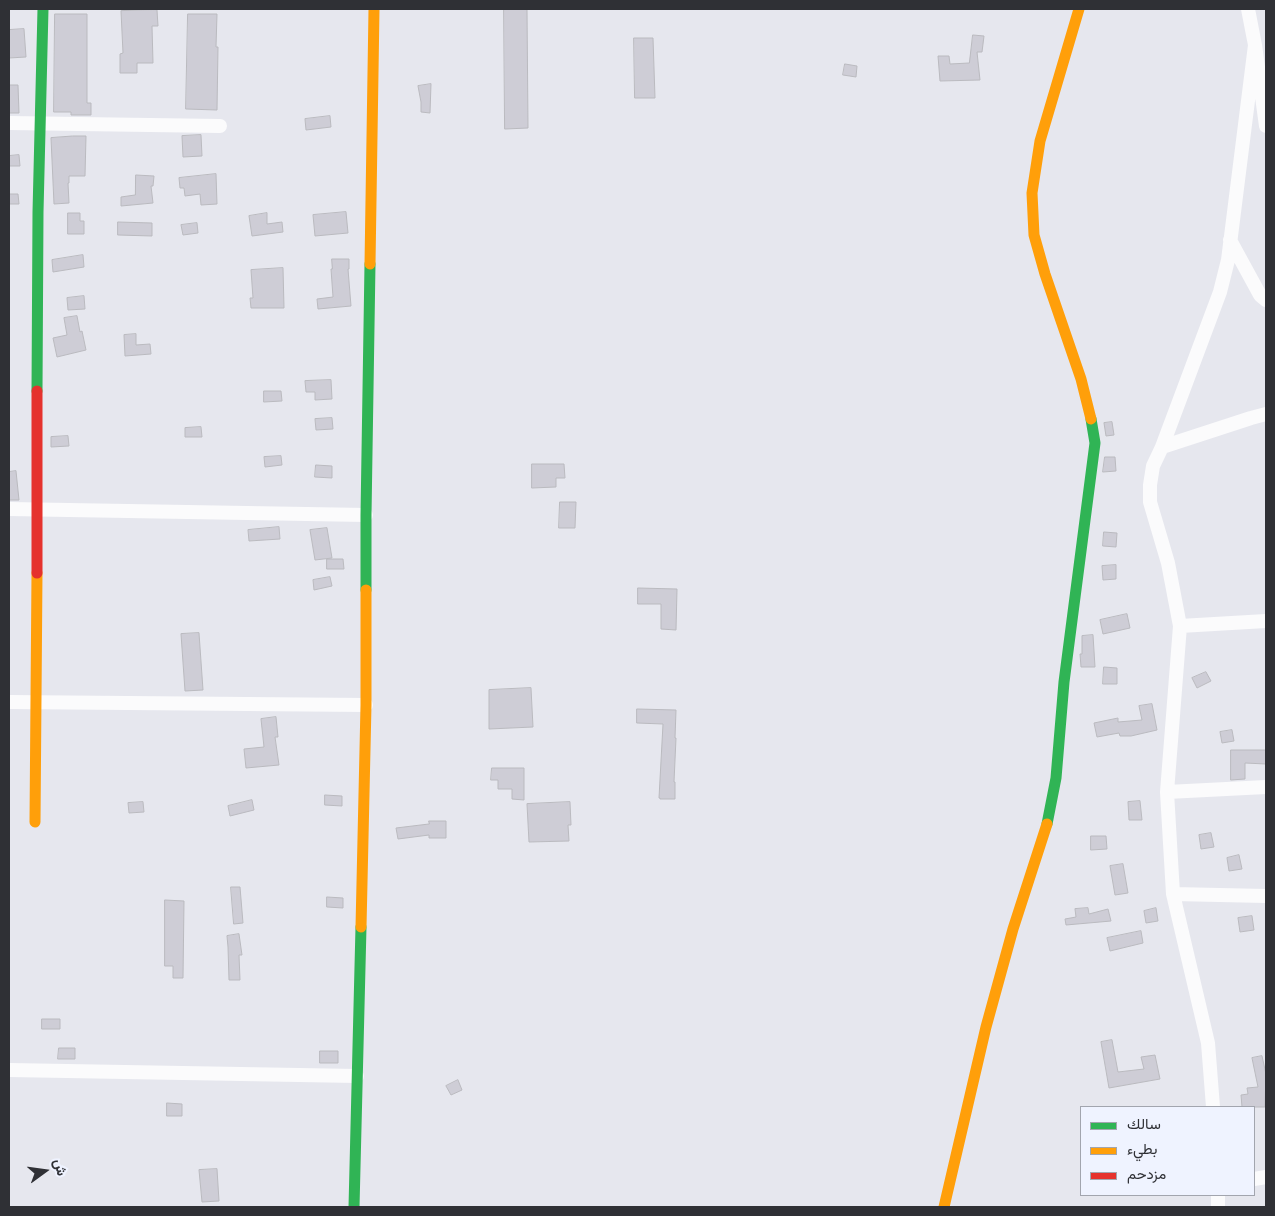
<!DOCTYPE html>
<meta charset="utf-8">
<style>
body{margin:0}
#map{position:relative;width:1275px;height:1216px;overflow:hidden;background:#e6e7ee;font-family:"Times New Roman",Vazirmatn,serif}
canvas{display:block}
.frame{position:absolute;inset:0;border:10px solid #2f3035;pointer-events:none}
.legend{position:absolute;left:1080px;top:1106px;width:175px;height:90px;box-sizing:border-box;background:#eff3ff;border:1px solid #a2a5ae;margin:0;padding:6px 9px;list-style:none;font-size:15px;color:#2f3035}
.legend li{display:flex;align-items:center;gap:10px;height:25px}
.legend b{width:25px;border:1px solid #a2a5ae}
.north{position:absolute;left:20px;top:1146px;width:50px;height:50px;-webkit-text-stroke:4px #eff3ff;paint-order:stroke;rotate:76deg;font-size:14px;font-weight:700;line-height:20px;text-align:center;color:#2f3035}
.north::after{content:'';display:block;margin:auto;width:18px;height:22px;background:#2f3035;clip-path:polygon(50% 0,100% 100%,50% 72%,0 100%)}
</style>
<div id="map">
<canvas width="1275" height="1216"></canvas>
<div class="frame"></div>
<ul class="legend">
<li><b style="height:6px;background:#30b455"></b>سالك</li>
<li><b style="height:6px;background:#ff9f0a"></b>بطيء</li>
<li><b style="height:6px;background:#e5322d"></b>مزدحم</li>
</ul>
<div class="north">ش</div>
</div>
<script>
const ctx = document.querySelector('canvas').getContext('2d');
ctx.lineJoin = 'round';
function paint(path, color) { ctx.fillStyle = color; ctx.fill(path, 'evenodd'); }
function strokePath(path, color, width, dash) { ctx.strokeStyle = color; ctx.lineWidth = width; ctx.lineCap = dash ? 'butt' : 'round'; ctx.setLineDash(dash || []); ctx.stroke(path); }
const building = new Path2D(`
 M504 9H527L528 128 505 129Z
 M157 10 158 26H152L153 63H137V73H120V54L123 53 121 11Z
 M55 14H87V103H91V115H71V112H54Z
 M188 14H217L216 47H218L217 110 186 109Z
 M24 29 26 57 9 58V30Z
 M973 35 984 36 982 52H977L980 80 940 81 938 56H949L950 64 969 63Z
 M634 38H653L655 98H635Z
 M845 64 857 66 856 77 843 75Z
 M431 84 430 113 421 112V102L418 86Z
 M9 85H18L19 113H9Z
 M330 116 331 127 306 130 305 119Z
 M201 135 202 156 183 157 182 136Z
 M73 136H86L85 176H69V183H68L69 203 54 204 51 138Z
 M19 155 20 166H9V156Z
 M216 174 217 204 201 205 200 194 185 196 184 188H180L179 178Z
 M136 175 154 176 153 186H151L153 203 121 206V197L135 195Z
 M9 194H18L19 204H9Z
 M346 212 348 233 315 236 313 215Z
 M68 213H80V221H84V234H68Z
 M267 213V224L282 222 283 232 252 236 249 216Z
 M118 222 152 223V236L118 235Z
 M197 223 198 233 183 235 181 225Z
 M83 255 84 267 53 272 52 260Z
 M332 259H349V269H348L351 306 318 309 317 299 333 297 331 269H332Z
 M283 268 284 308H251L250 298H253L251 270Z
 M84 296 85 309 68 310 67 298Z
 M77 316 80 332 82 331 86 350 57 357 53 338 67 335 64 318Z
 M136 334V345L150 344 151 354 125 356 124 335Z
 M331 380 332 399 315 400V392H306L305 381Z
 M264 391H281L282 401 264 402Z
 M332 418 333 429 316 430 315 419Z
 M1112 422 1114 435 1106 436 1104 423Z
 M201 427 202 437H185V428Z
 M68 436 69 446 51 447V437Z
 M281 456 282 465 265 467 264 457Z
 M1105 457H1115L1116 471 1103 472Z
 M532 464H564L565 478H556V487L532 488Z
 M316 465 332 466V478L315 477Z
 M16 471 19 500H9V472Z
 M560 502H576L575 528H559Z
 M279 527 280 539 249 541 248 530Z
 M327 528 332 558 315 560 310 530Z
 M1104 532 1117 533 1116 547 1103 546Z
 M327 559H343L344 569H327Z
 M1116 565V579L1103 580 1102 566Z
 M330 577 332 586 314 590 313 580Z
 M638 588 677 589 676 630 661 629V604H638Z
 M1127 614 1130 628 1103 634 1100 620Z
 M199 633 203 690 185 691 181 634Z
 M1093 635 1095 667H1081L1080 654H1082V636Z
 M1104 667 1117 668V684H1103Z
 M1206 672 1211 681 1197 688 1192 678Z
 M531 688 533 727 489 729V690Z
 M1152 704 1157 730 1131 736H1120L1119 733 1097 737 1094 723 1118 718V722L1142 720 1139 706Z
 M637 709 676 710 675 738H676L674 782H675V799H660V798H659L663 724 637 723Z
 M276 717 278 737H275L279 765 246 768 244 749 264 747 261 719Z
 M1232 730 1234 741 1222 743 1220 732Z
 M1231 750H1266V764L1245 763V779L1231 780Z
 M492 768H524V800L512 799V789H498V780H491Z
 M325 795 342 796V806L325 805Z
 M252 800 254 810 230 816 228 806Z
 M1140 801 1142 820H1129L1128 802Z
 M143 802 144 812 129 813 128 803Z
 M570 802 571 825H568L569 841 529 842 527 804Z
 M429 821H446V838H429V835L398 839 396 828 429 824Z
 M1211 833 1214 847 1201 849 1199 835Z
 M1091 836H1106L1107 849 1091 850Z
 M1239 855 1242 869 1229 871 1227 858Z
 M1123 864 1128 893 1115 895 1110 866Z
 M231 887H240L243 923 234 924Z
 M327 897 343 898V908L327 907Z
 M165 900 184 901 183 978H173V966H165Z
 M1088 908 1089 914 1108 909 1111 921 1066 925 1065 919 1076 917 1075 909Z
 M1156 908 1158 921 1146 923 1144 911Z
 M1252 916 1254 930 1240 932 1238 918Z
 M1141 931 1143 943 1110 951 1107 938Z
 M239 934 242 955H239L240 980H229L228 947 227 936Z
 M42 1019H60V1029H42Z
 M1112 1040 1118 1072 1144 1069 1141 1057 1155 1055 1160 1079 1109 1088 1101 1042Z
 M59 1048H75V1059H58Z
 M320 1051H338V1063H320Z
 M1262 1056 1266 1074 1265 1107H1242L1241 1095 1248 1094 1247 1088 1258 1087 1252 1058Z
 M458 1080 462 1090 451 1095 446 1086Z
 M167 1103 182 1104V1116H167Z
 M217 1169 219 1201 202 1202 199 1170Z`);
paint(building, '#cecdd6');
strokePath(building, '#bababf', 1);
strokePath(new Path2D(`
 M1248 9 1255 45 1266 126
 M9 123 220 126
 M1230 240 1260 295 1266 300
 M1162 447 1251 418 1266 414
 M9 509 366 515
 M1180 626 1266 621
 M9 702 366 705
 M1167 792 1266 787
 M1173 894 1266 896
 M9 1070 357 1076
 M1213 1107 1208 1043 1173 894 1167 792 1180 626 1168 563 1150 502V485L1153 466 1162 447 1220 292 1228 260 1255 45
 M1254 1179 1266 1177
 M1218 1195V1207`), '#fbfbfc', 14);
strokePath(new Path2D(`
 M37 391 38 212 43 9
 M366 590V515L370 264
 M1047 824 1056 778 1064 682 1095 443 1091 419
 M354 1207 361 927`), '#30b455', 11);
strokePath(new Path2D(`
 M1079 9 1040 141 1032 193 1034 235 1045 274 1081 379 1091 419
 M370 264 374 9
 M35 822 37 573
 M361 927 366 705V590
 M944 1207 986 1027 1013 929 1047 824`), '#ff9f0a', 11);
strokePath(new Path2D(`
 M37 573V391`), '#e5322d', 11);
</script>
